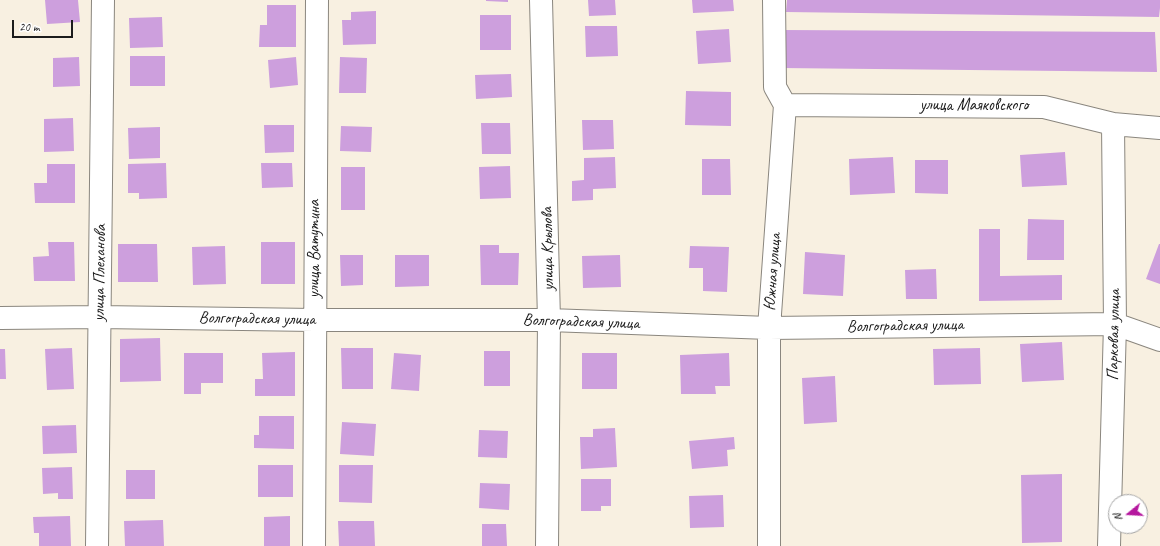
<!DOCTYPE html>
<meta charset="utf-8">
<style>
body{margin:0}
#map{position:relative;width:1160px;height:546px;overflow:hidden;background:#f8f0e1;font-family:Caveat,sans-serif}
canvas{display:block}
.north{position:absolute;left:1108px;top:494px;width:40px;height:40px;box-sizing:border-box;background:#fff;border:1px solid #a4a4a4;border-radius:50%;rotate:252deg;font-size:11px;font-weight:700;line-height:16px;text-align:center;color:#1c1c1c}
.north::after{content:'';display:block;margin:auto;width:14px;height:18px;background:#b5179e;clip-path:polygon(50% 0,100% 100%,50% 72%,0 100%)}
.scale{position:absolute;left:12px;top:20px;width:61px;height:18px;box-sizing:border-box;border:2px solid #1c1c1c;border-top:0;padding-left:5px;font-size:12px;line-height:14px;white-space:nowrap;color:#1c1c1c;-webkit-text-stroke:3px #fff;paint-order:stroke}
</style>
<div id="map">
<canvas width="1160" height="546"></canvas>
<div class="north">N</div>
<div class="scale">20 m</div>
</div>
<script>
const ctx = document.querySelector('canvas').getContext('2d');
ctx.lineJoin = 'round';
function paint(path, color) { ctx.fillStyle = color; ctx.fill(path, 'evenodd'); }
function strokePath(path, color, width, dash) { ctx.strokeStyle = color; ctx.lineWidth = width; ctx.lineCap = dash ? 'butt' : 'round'; ctx.setLineDash(dash || []); ctx.stroke(path); }
function write(font, color, halo, rows, align = 'center') {
  ctx.font = font + ' Caveat,sans-serif'; ctx.lineWidth = 3.5; ctx.setLineDash([]); ctx.textBaseline = 'middle'; ctx.strokeStyle = halo; ctx.fillStyle = color; for (const [text, x, y, turn = 0] of rows) {
    ctx.save(); ctx.translate(x, y); ctx.rotate((+turn || 0) * Math.PI / 180); ctx.textAlign = isNaN(turn) ? turn : align; if (halo) ctx.strokeText(text, 0, 0); ctx.fillText(text, 0, 0); ctx.restore();
  }
}
paint(new Path2D(`
 M45 0H78L80 22 47 24Z
 M486 0H508V2L486 1Z
 M588 0H615L616 15 589 16Z
 M692 0H733L734 11 693 13Z
 M787 0H1160V8L1159 17 786 12Z
 M267 5H296V47H259L260 25H267Z
 M376 11V44L343 45 342 20H351V12Z
 M480 15H511V50H480Z
 M162 17 163 47 130 48 129 18Z
 M585 26H617L618 56 586 57Z
 M729 29 731 62 698 64 696 31Z
 M782 30 1155 32 1157 72 781 68Z
 M130 56H165V86H130Z
 M79 57 80 86 53 87V58Z
 M296 57 298 85 270 88 268 60Z
 M340 57 367 58 366 93H339Z
 M511 74 512 97 476 99 475 75Z
 M686 91 731 92V126L685 125Z
 M73 118 74 151 44 152V119Z
 M582 120H613L614 149 583 150Z
 M481 123H510L511 154H482Z
 M264 125H294V152L265 153Z
 M341 126 372 127 371 152 340 151Z
 M160 127V158L129 159 128 128Z
 M1065 152 1067 185 1022 187 1020 155Z
 M615 157 616 188 593 189V200L572 201V181L584 180V158Z
 M893 157 895 193 850 195 849 159Z
 M702 159H730L731 195H702Z
 M915 160H948V194L915 193Z
 M166 163 167 198 139 199V193H128V164Z
 M261 163H292L293 187 262 188Z
 M47 164H75V203H35L34 183H47Z
 M510 166 511 198 480 199 479 167Z
 M341 167H365V210H341Z
 M1028 219 1064 220V260H1027Z
 M979 229H1000V276L1062 275V300L979 301Z
 M48 242H74L75 281H34L33 257 49 256Z
 M261 242H295V284H261Z
 M118 244H157L158 282H118Z
 M1159 244H1160V284L1146 279Z
 M480 245H499V253H519L518 285H481Z
 M225 246 226 284 193 285 192 247Z
 M690 246 729 247 727 292 703 291V268H689Z
 M805 252 845 255 843 296 803 294Z
 M340 255H363V285L341 286Z
 M395 255H429V286L395 287Z
 M620 255 621 287 583 288 582 256Z
 M936 269 937 299H906L905 270Z
 M160 338 161 381 120 382V339Z
 M1062 342 1064 380 1022 382 1020 344Z
 M72 348 74 389 47 390 45 349Z
 M341 348H373V389H342Z
 M980 348 981 384 934 385 933 349Z
 M0 349H5L6 379H0Z
 M484 351H510V386H484Z
 M295 352V396H255V379H263L262 353Z
 M184 353H223V383H201V394H184Z
 M394 353 421 355 419 391 391 389Z
 M582 353H617V389H582Z
 M729 353 730 386H715L716 394H681L680 355Z
 M835 376 837 422 804 424 802 378Z
 M259 416H294V449L254 448V435H259Z
 M342 422 376 424 374 456 340 454Z
 M76 425 77 453 43 454 42 426Z
 M615 428 617 467 581 469 580 437H593V429Z
 M479 430 508 431 507 458 478 457Z
 M734 437 735 449 727 450 728 466 692 469 689 441Z
 M258 465H293V497H258Z
 M339 465H373L372 503 339 502Z
 M72 467 73 499H58V493L43 494 42 468Z
 M126 470H155V499H126Z
 M1062 474V542L1022 543 1021 475Z
 M581 479H611V506H601V511H581Z
 M480 483 510 484 509 510 479 508Z
 M723 495 724 527 690 528 689 496Z
 M70 516 71 546H39V533H34L33 517Z
 M290 516V546H264V517Z
 M163 520 164 546H125L124 521Z
 M338 521H374L375 546H339Z
 M482 524H506L507 546H482Z`), '#cd9fdd');
const minor = new Path2D(`
 M541 0 549 320 547 546
 M785 105 1044 107 1113 124 1160 128
 M0 318 99 317 314 320H549L769 328 1115 324 1160 340
 M97 546 103 0
 M314 546 317 0
 M769 546V328L785 105 775 87 774 0
 M1109 546 1115 324 1113 124`);
strokePath(minor, '#8a867e', 24);
strokePath(minor, '#fff', 22);
write('17px', '#1c1c1c', '#fff', [
 ["улица Маяковского",974,106],
 ["улица Ватутина",315,249,-90],
 ["улица Крылова",548,249,-91],
 ["Южная улица",773,272,-86],
 ["улица Плеханова",100,273,-89],
 ["Волгоградская улица",257,319,1],
 ["Волгоградская улица",581,322,2],
 ["Волгоградская улица",905,326,-1],
 ["Парковая улица",1114,335,-89]
]);
</script>
